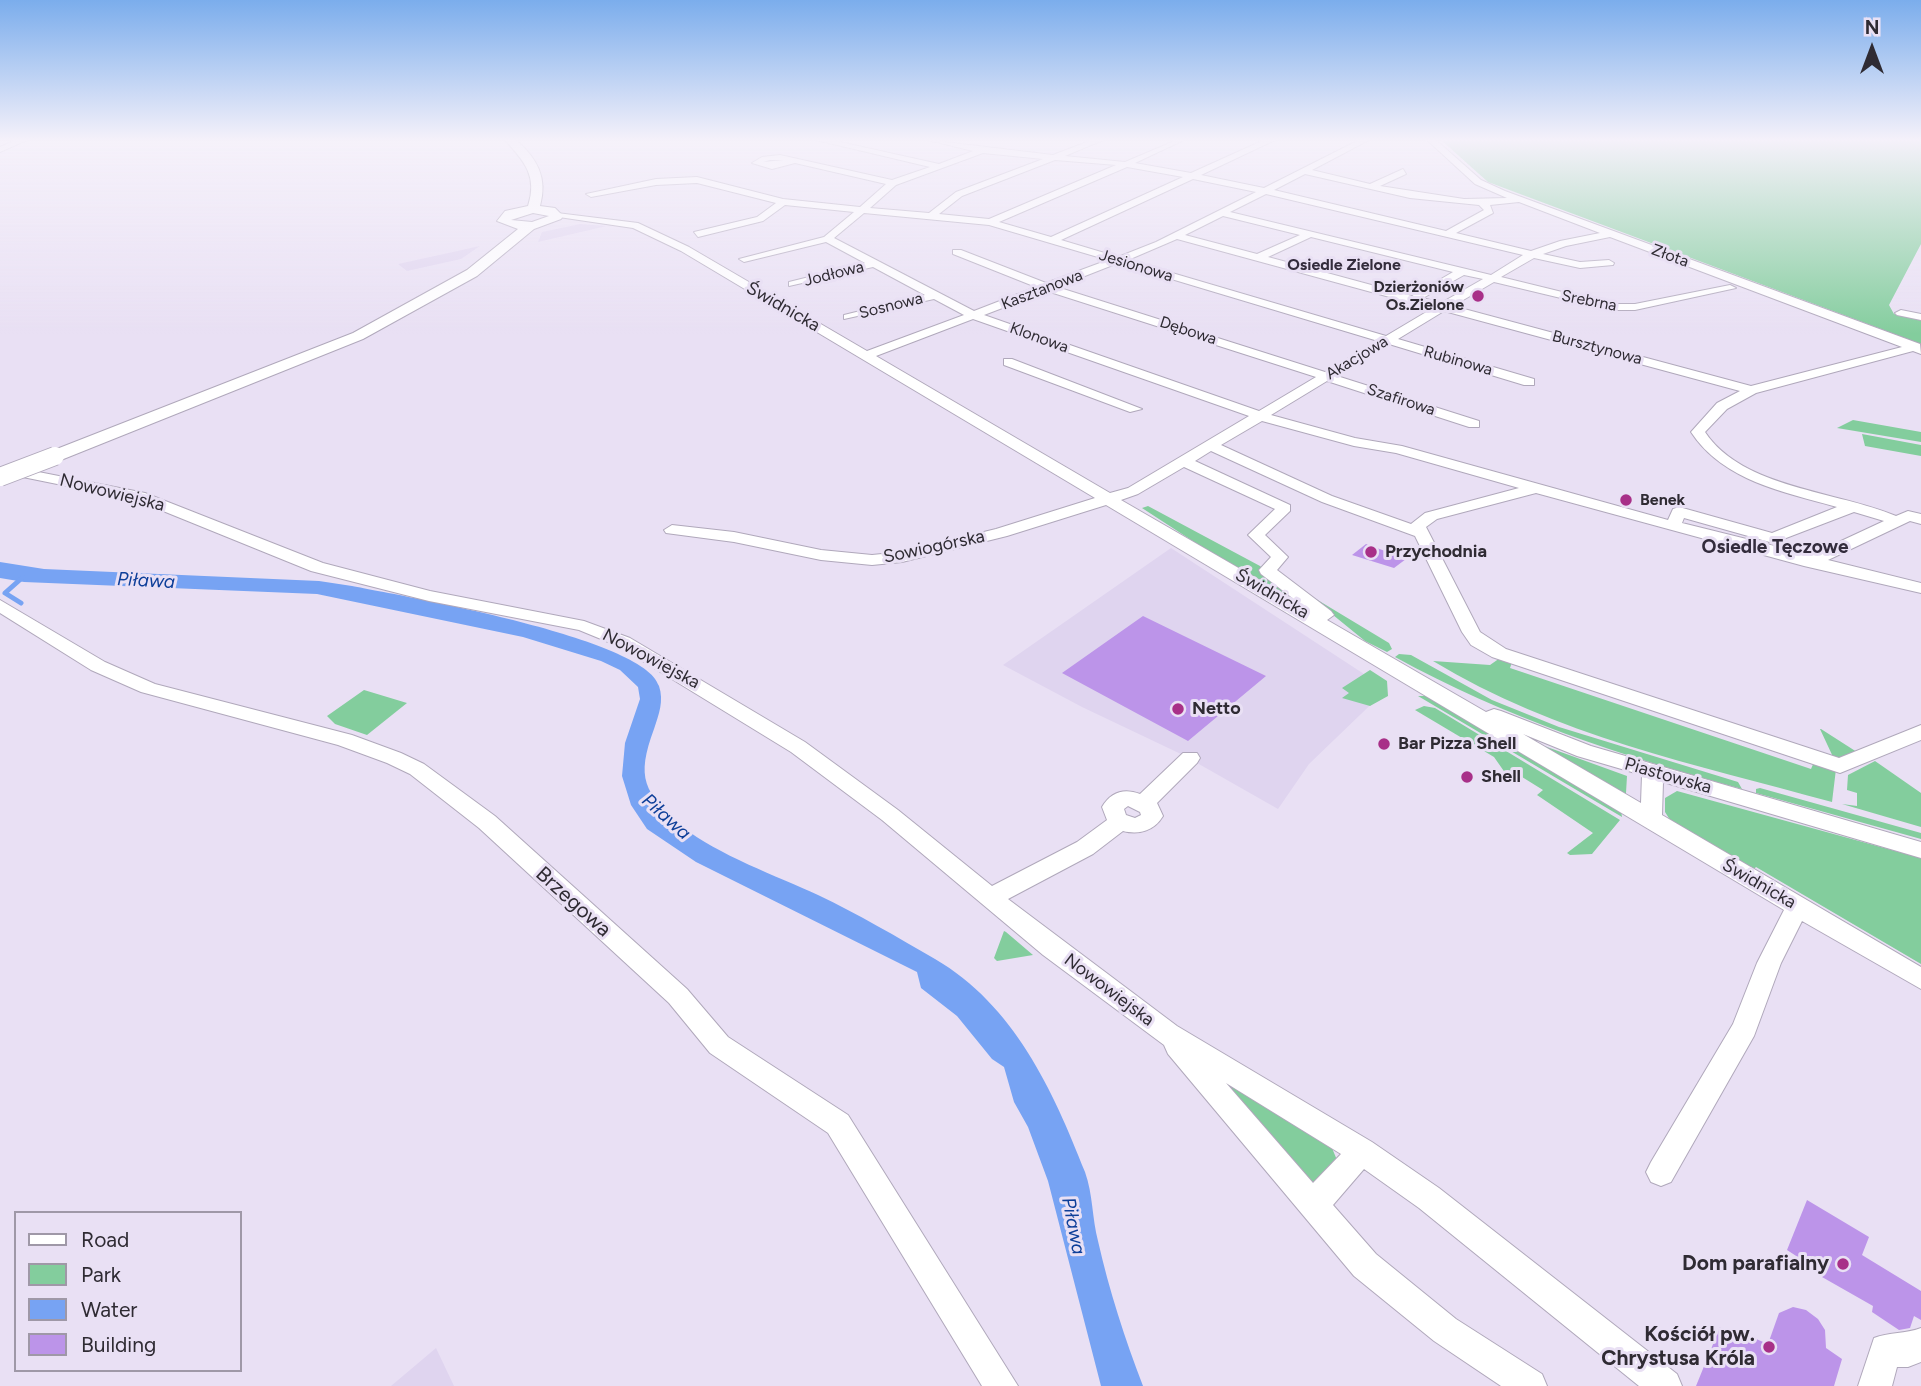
<!DOCTYPE html>
<meta charset="utf-8">
<style>
body{margin:0}
#map{position:relative;width:1921px;height:1386px;overflow:hidden;background:#e9e0f4;font-family:Figtree,sans-serif}
canvas{display:block}
.legend{position:absolute;left:14px;top:1211px;width:228px;height:161px;box-sizing:border-box;background:#e9e0f4;border:2px solid #9f98a7;margin:0;padding:9px 12px;list-style:none;font-size:21px;color:#2f2b33}
.legend li{display:flex;align-items:center;gap:14px;height:35px}
.legend b{width:35px;border:2px solid #9f98a7}
.north{position:absolute;left:1837px;top:14px;width:70px;height:70px;-webkit-text-stroke:5px #e9e0f4;paint-order:stroke;rotate:0deg;font-size:19px;font-weight:700;line-height:28px;text-align:center;color:#2f2b33}
.north::after{content:'';display:block;margin:auto;width:24px;height:32px;background:#2f2b33;clip-path:polygon(50% 0,100% 100%,50% 72%,0 100%)}
</style>
<div id="map">
<canvas width="1921" height="1386"></canvas>
<ul class="legend">
<li><b style="height:9px;background:#fff"></b>Road</li>
<li><b style="height:19px;background:#83cd9d"></b>Park</li>
<li><b style="height:19px;background:#77a3f3"></b>Water</li>
<li><b style="height:19px;background:#bc94e9"></b>Building</li>
</ul>
<div class="north">N</div>
</div>
<script>
const ctx = document.querySelector('canvas').getContext('2d');
ctx.lineJoin = 'round';
function paint(path, color) { ctx.fillStyle = color; ctx.fill(path, 'evenodd'); }
function strokePath(path, color, width, dash) { ctx.strokeStyle = color; ctx.lineWidth = width; ctx.lineCap = dash ? 'butt' : 'round'; ctx.setLineDash(dash || []); ctx.stroke(path); }
function write(font, color, halo, rows, align = 'center') {
  ctx.font = font + ' Figtree,sans-serif'; ctx.lineWidth = 6; ctx.setLineDash([]); ctx.textBaseline = 'middle'; ctx.strokeStyle = halo; ctx.fillStyle = color; for (const [text, x, y, turn = 0] of rows) {
    ctx.save(); ctx.translate(x, y); ctx.rotate((+turn || 0) * Math.PI / 180); ctx.textAlign = isNaN(turn) ? turn : align; if (halo) ctx.strokeText(text, 0, 0); ctx.fillText(text, 0, 0); ctx.restore();
  }
}
paint(new Path2D(`
 M580 224 607 226 538 242 542 232Z
 M480 246 461 259 407 271 398 264Z
 M1171 548 1387 689 1309 764 1278 809 1183 755 1082 707 1003 665Z
 M436 1348 454 1386H391Z`), '#dfd4ef');
paint(new Path2D(`
 M1441 140H1921V244L1889 305 1894 314 1921 319V344L1488 182Z
 M1853 420 1921 432V442L1837 428Z
 M1862 434 1921 445V456L1865 446Z
 M1148 506 1260 566 1319 616 1225 562 1142 508Z
 M1306 593 1389 643 1392 649 1387 652 1365 641Z
 M1399 654 1411 655 1492 700 1559 727 1738 782 1742 789C1621 756 1506 718 1395 657Z
 M1500 658 1512 662 1510 668 1811 769 1814 762 1836 769 1832 802C1697 765 1554 735 1433 661L1490 665Z
 M1370 670 1387 681 1388 696 1370 706 1342 698 1349 693 1342 688Z
 M364 690 407 703 367 735 335 724 327 716Z
 M1418 696H1427L1621 810 1622 817Z
 M1424 706 1435 708 1620 820 1592 854 1570 855 1567 853 1593 833 1537 795 1543 790 1514 772 1508 777 1494 757 1415 710Z
 M1820 729H1821L1860 754 1834 759Z
 M1536 743 1627 776 1626 793H1622Z
 M1875 761 1921 793V827L1842 804 1857 806V793L1847 790 1848 775Z
 M1760 788 1921 833V839L1756 793V789Z
 M1677 791 1921 858V964L1756 867 1752 871 1672 823 1665 812V798Z
 M1004 931 1006 932 1033 955 997 961 994 958Z
 M1223 1080 1329 1141 1337 1160 1315 1186Z`), '#83cd9d');
paint(new Path2D(`
 M0 562 44 569 319 581 352 586C403 596 646 638 659 686 664 701 659 714 654 729 636 778 643 792 683 827 716 854 779 877 818 895 858 914 897 937 935 959 1014 1005 1053 1090 1085 1172 1093 1194 1092 1219 1098 1241 1109 1290 1125 1339 1143 1386H1101L1048 1181 1028 1127 1014 1102 1004 1067 992 1059 957 1016 921 988 917 972 696 862 647 829 631 805 622 776 625 743 640 699 638 687 620 670 601 661 523 637 317 594 24 582 0 578Z`), '#77a3f3');
strokePath(new Path2D(`
 M21 603 5 593 23 577`), '#77a3f3', 5);
paint(new Path2D(`
 M1366 544 1385 551 1406 559 1394 568 1352 555Z
 M1143 616 1266 676 1188 741 1062 673Z
 M1807 1200 1869 1237 1862 1255 1921 1291V1320L1914 1316 1910 1328 1899 1330 1872 1312 1873 1306 1822 1277 1824 1274 1787 1250Z
 M1793 1307 1806 1310 1818 1319 1825 1330 1826 1348 1842 1359 1834 1386H1696L1720 1327 1746 1344 1749 1336 1768 1344 1779 1313Z`), '#bc94e9');
const minor = new Path2D(`
 M16 140H27L0 152V147Z
 M816 140H831L939 164 973 151 928 140 1053 155 1092 140H1103L1065 156 1125 162 1177 140H1184L1135 163 1191 173 1264 140H1275L1201 175 1264 188 1359 140H1369L1312 170 1370 184 1403 169 1406 174 1380 186 1464 199 1507 198 1475 184 1427 140H1436L1481 180 1505 191 1920 344 1921 354 1913 351 1756 393 1727 409 1705 432C1743 489 1838 491 1896 516L1908 511 1921 514V524L1910 521 1828 560 1921 583V593L1804 566 1536 493 1437 519 1426 527 1480 632 1506 649 1839 758 1921 725V740L1840 773 1492 657 1471 645 1462 632 1415 536 1322 502 1211 451 1195 461 1290 505V511L1265 535 1288 557 1277 570 1331 611 1334 615 1327 620 1486 712 1494 709 1501 711 1591 746 1921 842V858L1663 782 1662 815 1921 967V989L1802 921 1781 963 1754 1036 1671 1182 1661 1186 1651 1182 1646 1172 1651 1162 1733 1024 1757 963 1784 910 1106 505 1007 536 902 562 872 565 821 560 734 542 666 533 664 530 672 525 734 532 821 550 872 555 902 552 996 529 1095 498 681 251 633 228 552 216 557 213 638 223 689 247 867 351 964 315 934 299 844 319V315L925 295 873 267 789 286V282L865 263 826 242 744 262 739 259 824 237 854 212 785 205 763 221 698 237 694 232 757 217 776 203 697 183 656 185 591 197 586 194 656 179 697 177 783 199 860 207 886 184 795 163 772 169 752 163 762 157 780 155 892 180 930 167ZM983 153 1043 159 956 192 929 213 870 208 896 185ZM770 160H784L763 162ZM1055 160 1116 165 989 219 939 214 962 196ZM1127 167 1183 177 1051 237 999 222ZM1305 174 1410 198 1479 205 1484 210 1446 231 1274 190ZM1193 179 1256 192 1156 242 1118 257 1061 240ZM1266 194 1523 255 1491 275 1230 212ZM1519 202 1600 233 1560 241 1531 251 1456 233 1493 213 1490 205ZM864 213 989 225 1108 260 1046 283 961 250H953V254L1036 287 974 311 834 238ZM1223 216 1300 235 1257 254 1185 235ZM1311 237 1453 272 1412 296 1268 257ZM1610 237 1902 347 1751 386 1453 306 1494 282 1611 310H1635L1736 288 1730 285 1635 304H1611L1501 277 1534 258 1580 268 1613 265 1614 263 1609 260 1580 262 1543 254 1566 246ZM1177 239 1408 302 1433 308 1386 336 1128 260ZM1118 263 1378 341 1325 372 1057 287ZM1464 275 1483 279 1441 303 1423 298ZM1047 291 1316 377 1259 411 984 315ZM1444 311 1740 391 1717 403 1691 432C1723 481 1784 492 1837 507L1772 533 1679 507 1673 509 1668 520 1402 446 1355 438 1271 415 1327 381 1469 427H1479V421L1337 376 1389 344 1524 385H1534V379L1398 339ZM973 319 1249 416 1128 488 1110 493 876 356ZM1262 421 1354 446 1396 453 1519 488 1425 513 1411 524 1332 496 1221 445ZM1184 467 1275 509 1248 535 1271 557 1259 570 1261 574 1299 603 1121 500 1138 494ZM1854 512 1884 521 1811 555 1682 523 1684 518 1773 543ZM1523 734 1577 756 1642 775 1641 803Z
 M1901 310 1921 314V320L1897 315 1895 313Z
 M1004 359H1012L1142 409 1130 412 1004 365Z
 M8 466 145 493 323 563 430 591 584 621 630 638 805 742 898 810 992 886 1077 842 1107 820 1102 807C1111 792 1124 788 1140 794L1183 753H1197L1200 758 1197 763 1157 803 1163 816C1154 831 1139 835 1123 831L1093 854 1008 899 1177 1026 1372 1142 1439 1188 1677 1374 1682 1386H1639L1419 1208 1364 1169 1333 1205 1376 1254 1456 1319 1542 1374 1547 1386H1501L1434 1341 1354 1276 1168 1054 1164 1045 1043 955 882 820 791 752 618 646 579 630 429 601 311 571 136 500 3 473V467ZM1128 806 1140 812 1141 815 1135 818 1126 815 1124 809ZM1226 1083 1341 1154 1313 1183Z
 M0 600 105 662 155 684 352 735 401 753 424 764 495 816 687 989 728 1037 848 1115 1018 1386H982L828 1133 710 1053 669 1003 479 828 410 774 387 763 338 745 141 692 91 670 0 613Z
 M1921 1328V1362L1908 1367H1897L1892 1386H1858L1874 1338C1890 1332 1905 1334 1921 1328Z`);
const major = new Path2D(`
 M505 140H516C537 158 548 178 540 206L555 208 563 216 561 219 534 229 477 276 363 339 61 460H49L46 456 49 452 353 333 467 270 518 229 497 221 505 211 528 206C538 176 524 161 505 140ZM533 213 549 216 532 222 511 220Z`);
strokePath(minor, '#b0a8bb', 2);
strokePath(major, '#b0a8bb', 2);
paint(minor, '#fff');
paint(major, '#fff');
const majorBridge = new Path2D(`
 M0 477 55 456`);
strokePath(majorBridge, '#b0a8bb', 20, []);
strokePath(majorBridge, '#fff', 18);
const sky = ctx.createLinearGradient(0, 0, 0, 334);
sky.addColorStop(0, '#7badec');
sky.addColorStop(0.42, '#f5f1fa');
sky.addColorStop(1, '#f5f1fa00');
ctx.fillStyle = sky;
ctx.fillRect(0, 0, 1921, 334);
for (const [x, y, r, color] of [
 [1478,296,7,"#a83088"],
 [1626,500,7,"#a83088"],
 [1371,552,7,"#a83088"],
 [1178,709,7,"#a83088"],
 [1384,744,7,"#a83088"],
 [1467,777,7,"#a83088"],
 [1843,1264,7,"#a83088"],
 [1769,1347,7,"#a83088"]
]) { const dot = new Path2D(); dot.arc(x, y, r, 0, 2 * Math.PI); ctx.fillStyle = color; ctx.fill(dot); strokePath(dot, '#e9e0f4', 2.5); }
write('16px', '#2f2b33', '#e9e0f4', [
 ["Złota",1670,256,20],
 ["Jesionowa",1136,266,17],
 ["Jodłowa",834,274,-14],
 ["Kasztanowa",1042,290,-21],
 ["Srebrna",1589,301,11],
 ["Sosnowa",891,306,-14],
 ["Dębowa",1188,331,18],
 ["Klonowa",1039,338,20],
 ["Bursztynowa",1597,348,15],
 ["Akacjowa",1357,358,-31],
 ["Rubinowa",1458,361,16],
 ["Szafirowa",1401,400,18]
]);
write('bold 16px', '#332c3c', '#e9e0f4', [
 ["Osiedle Zielone",1344,265]
]);
write('bold 16px', '#2f2b33', '#e9e0f4', [
 ["Dzierżoniów",1464,287],
 ["Os.Zielone",1464,305],
 ["Benek",1640,500,"left"]
], 'right');
write('18px', '#2f2b33', '#e9e0f4', [
 ["Świdnicka",783,307,30],
 ["Nowowiejska",112,493,14],
 ["Sowiogórska",934,547,-12],
 ["Świdnicka",1272,594,30],
 ["Nowowiejska",651,659,28],
 ["Piastowska",1668,776,16],
 ["Świdnicka",1759,884,30],
 ["Nowowiejska",1109,990,37]
]);
write('bold 18px', '#2f2b33', '#e9e0f4', [
 ["Przychodnia",1385,552],
 ["Netto",1192,709],
 ["Bar Pizza Shell",1398,744],
 ["Shell",1481,777]
], 'left');
write('bold 19px', '#332c3c', '#e9e0f4', [
 ["Osiedle Tęczowe",1775,547]
]);
write('italic 19px', '#0e3f99', '#e9e0f4', [
 ["Piława",146,581,3],
 ["Piława",666,817,42],
 ["Piława",1073,1226,79]
]);
write('21px', '#2f2b33', '#e9e0f4', [
 ["Brzegowa",573,902,42]
]);
write('bold 21px', '#2f2b33', '#e9e0f4', [
 ["Dom parafialny",1829,1264],
 ["Kościół pw.",1755,1335],
 ["Chrystusa Króla",1755,1359]
], 'right');
</script>
